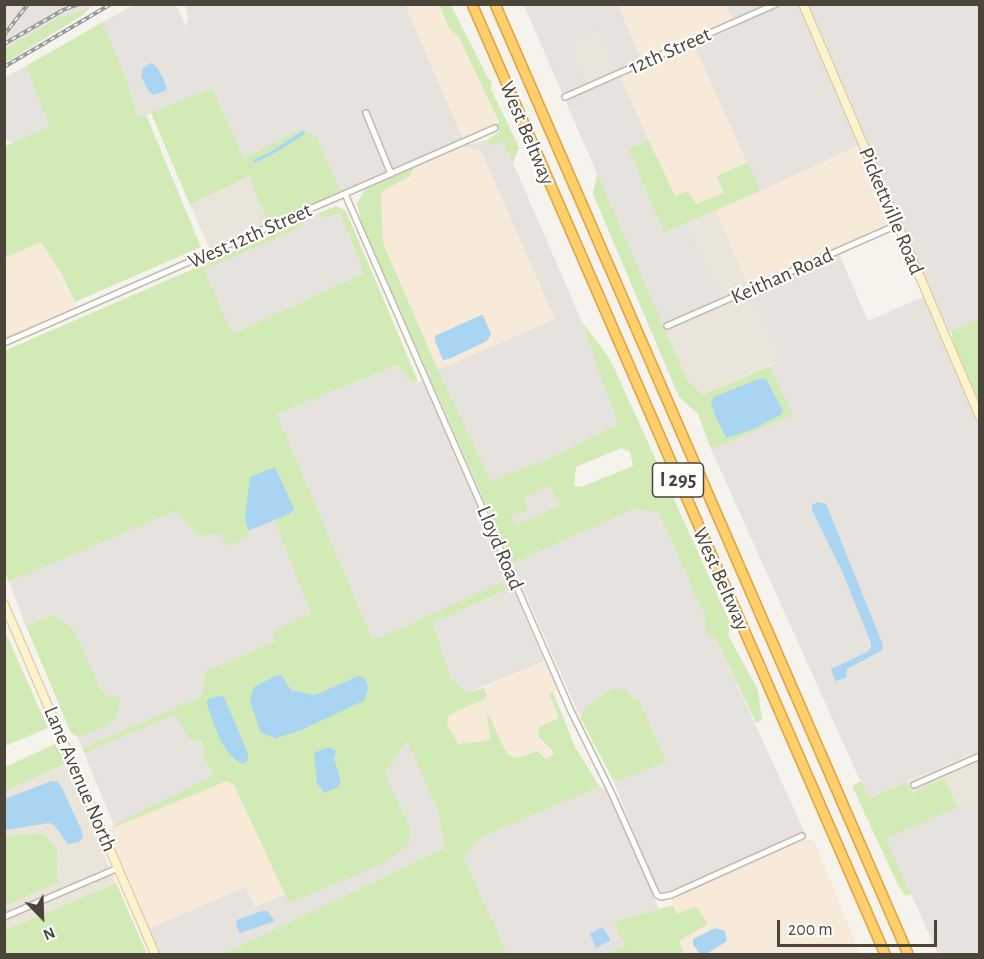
<!DOCTYPE html>
<style>
body{margin:0}
#map{position:relative;width:984px;height:959px;overflow:hidden;background:#f6f3ec;font-family:"Alegreya Sans",sans-serif}
canvas{display:block}
.frame{position:absolute;inset:0;border:6px solid #4b4439;pointer-events:none}
.north{position:absolute;left:12px;top:887px;width:60px;height:60px;-webkit-text-stroke:4px #fff;paint-order:stroke;rotate:157deg;font-size:16px;font-weight:700;line-height:24px;text-align:center;color:#4b4439}
.north::after{content:'';display:block;margin:auto;width:21px;height:27px;background:#4b4439;clip-path:polygon(50% 0,100% 100%,50% 72%,0 100%)}
.scale{position:absolute;left:777px;top:920px;width:160px;height:27px;box-sizing:border-box;border:3px solid #4b4439;border-top:0;padding-left:8px;font-size:18px;line-height:21px;white-space:nowrap;color:#4b4439;-webkit-text-stroke:4px #fff;paint-order:stroke}
</style>
<div id="map">
<canvas width="984" height="959"></canvas>
<div class="frame"></div>
<div class="north">N</div>
<div class="scale">200 m</div>
</div>
<script>
const ctx = document.querySelector('canvas').getContext('2d');
ctx.lineJoin = 'round';
function paint(path, color) { ctx.fillStyle = color; ctx.fill(path, 'evenodd'); }
function strokePath(path, color, width, dash) { ctx.strokeStyle = color; ctx.lineWidth = width; ctx.lineCap = dash ? 'butt' : 'round'; ctx.setLineDash(dash || []); ctx.stroke(path); }
function write(font, color, halo, rows, align = 'center') {
  ctx.font = font + ' "Alegreya Sans",sans-serif'; ctx.lineWidth = 4.5; ctx.setLineDash([]); ctx.textBaseline = 'middle'; ctx.strokeStyle = halo; ctx.fillStyle = color; for (const [text, x, y, turn = 0] of rows) {
    ctx.save(); ctx.translate(x, y); ctx.rotate((+turn || 0) * Math.PI / 180); ctx.textAlign = isNaN(turn) ? turn : align; if (halo) ctx.strokeText(text, 0, 0); ctx.fillText(text, 0, 0); ctx.restore();
  }
}
paint(new Path2D(`
 M599 31 616 73 588 85 570 44Z
 M249 176 268 224 210 250 190 205Z
 M716 210 780 360 703 395 687 380 663 326 720 299 686 224Z
 M979 751V797L958 807 944 778 913 793 908 782Z
 M67 763 116 883 5 930V906L58 881 57 848 42 833 5 836 4 791Z`), '#eae5da');
paint(new Path2D(`
 M405 5H439L450 30 458 36 499 123 463 139Z
 M618 5H726L736 27 694 45 748 162 716 175 725 193 696 204 674 196 620 76 643 65Z
 M859 145 896 228 751 293 716 210Z
 M462 146 481 151 555 319 438 370 383 243 381 192 410 176 414 167ZM481 315 487 341 449 359 444 360 436 336Z
 M41 242 61 273 77 309 5 340 4 258Z
 M544 661 558 690 549 695 559 718 538 736 555 753 545 759 537 751 517 758 507 754 488 714 490 740 458 744 447 724 449 715 487 698 484 688Z
 M227 781 234 785 285 894 255 907 245 887 148 929 106 830Z
 M803 838 814 841 860 954H684L679 941 708 924 677 914 671 899Z`), '#f7ead8');
paint(new Path2D(`
 M4 5H92L91 7 58 18 5 49Z
 M134 5H176L186 26 188 18 185 5H405L463 139 341 192 316 136 300 129 244 158 212 88 138 119 129 86 103 22Z
 M524 5H618L644 66 620 76 649 141 628 148 664 233 686 224 721 299 663 326ZM598 31 616 72 588 85 570 44Z
 M726 5H799L859 145 760 191 694 45 736 27Z
 M806 5H979V319L946 333Z
 M26 66 51 127 13 143 5 139 4 78Z
 M487 140 491 145 502 141 513 163 582 322 619 424 549 459 491 482 438 370 555 319 481 151 462 146Z
 M319 213 322 218 340 214 364 273 233 334 204 270 301 227 299 223Z
 M839 254 868 321 925 296 979 424V751L868 798 711 449 792 415 769 366 780 360 751 293Z
 M399 365 412 384 424 381 544 661 468 693 452 680 433 623 505 591 382 637 372 638 277 414Z
 M550 486 560 505 517 525 511 517 528 510 525 497Z
 M634 509 659 513 705 617 706 634 716 639 805 833 666 894 660 893 655 887 614 782 666 761 582 711 581 719 512 564Z
 M176 511 198 536 221 533 249 536 248 531 274 519 312 613 274 631 276 641 206 671 201 697 82 748 78 737 106 727 103 694 73 628 52 615 26 626 9 582Z
 M175 715 189 739 200 741 205 753 203 758 214 776 114 825 84 753Z
 M407 739 438 811 445 848 223 954H159L148 929 245 887 255 907 285 894 289 903 410 827 385 774Z
 M600 787 607 790 659 909 613 922 625 945 606 954H508L463 857 483 836Z
 M979 797V954H938L886 839Z`), '#e6e2dd');
paint(new Path2D(`
 M439 5H451L488 78 492 82 491 89 519 147 513 163 502 141 491 146 487 140 500 131 497 124 499 122 458 36 450 30Z
 M91 7 83 15 5 63V49L58 18Z
 M103 22 129 86 138 118 146 115 201 247 75 302 61 273 41 242 5 258V146L50 127 26 66Z
 M212 88 244 158 300 129 316 136 341 192 268 224 249 176 190 205 151 113ZM302 131 306 133 270 156 254 163 253 160 270 152Z
 M649 141 675 196 688 191 696 204 724 193 716 176 748 162 760 191 664 233 628 148Z
 M414 167 410 176 381 192 383 243 438 370 491 481 549 459 618 424 582 322 610 359 731 625 728 635 758 690 762 720 756 723 716 639 706 635 705 617 659 513 634 509 512 564 361 222 357 203 365 190ZM621 448 630 452 633 466 581 487 574 486 576 467ZM550 486 560 505 517 525 511 517 528 510 525 497Z
 M597 173 687 380 703 395 769 366 793 415 711 449 698 414 679 397 593 194Z
 M336 206 346 211 418 381 412 384 398 365 277 414 372 638 382 637 502 582 506 590 433 623 452 680 468 693 484 688 487 698 449 715 447 724 458 744 490 740 487 712 507 754 517 758 537 751 546 759 555 753 538 736 539 727 559 718 549 694 553 692 575 747 600 787 483 836 463 857 508 954H223L445 848 438 811 407 740 385 774 410 827 409 844 383 864 289 903 234 785 227 781 112 828 114 825 214 775 203 758 205 753 201 741 189 739 175 715 84 753 82 748 201 697 206 671 276 641 273 631 311 613 274 519 289 514 245 519 249 536 227 546 221 533 198 536 176 511 9 582 4 572V351L299 223 302 227 204 270 233 334 364 273 340 214 321 218 319 213ZM358 676 261 733 291 690 315 695Z
 M979 319V405L954 348 951 331Z
 M52 615 73 628 103 694 120 698 117 717 106 727 78 737 71 733 26 626Z
 M4 629 48 728 5 746H4Z
 M626 688 631 697 639 700 666 762 614 782 581 719 582 711 609 691Z
 M55 744 67 763 5 791V767Z
 M944 778 958 807 886 839 911 894 906 896 899 887 852 786 861 781 869 798 907 782 913 793Z
 M42 833 57 848 58 882 5 906V836Z
 M116 883 147 954H5V930Z
 M673 905 677 914 696 906 708 924 679 941 684 954H606L625 945 613 922Z`), '#d2eab5');
paint(new Path2D(`
 M151 63C159 67 165 81 167 90L153 95 148 90 141 76 143 68Z
 M302 131H305V134L270 156 254 163 253 160 270 152Z
 M481 315H483L491 334 487 341 449 359 443 360 435 341V336Z
 M761 378 766 379 783 411 780 415 751 430 726 438 715 415 711 402 714 397Z
 M275 467 294 509 289 514 248 531 245 519 250 477Z
 M818 502 826 504 883 645 882 650 847 669 846 678 835 681 831 669 867 652 871 648V643L842 571 812 510V505Z
 M281 675 291 690 315 695 358 676 366 679 368 688 365 700 299 731 276 738 261 733 250 701 254 687 275 676Z
 M217 696 224 697 248 754V760L243 764C221 754 215 725 207 704V700Z
 M329 747 336 751 334 759 341 782 338 787 324 793 317 783 314 753Z
 M52 781 58 782 62 788 82 832 83 837 79 842 68 844 55 826 49 823 5 830V799Z
 M262 911H267L275 921 240 933 236 925 237 920Z
 M602 927 611 940 596 948 590 934Z
 M715 928 725 931 727 941 708 953H699L693 945V939Z`), '#a9d4f2');
const street = new Path2D(`
 M565 97 776 4
 M366 113 391 174
 M345 194 571 711 612 794 657 895 661 897 671 895 802 836
 M667 326 897 225
 M4 343 495 128
 M914 785 980 756
 M4 917 118 868`);
const secondary = new Path2D(`
 M803 4 980 417
 M4 604 155 954`);
const highway = new Path2D(`
 M472 4 885 954
 M495 4 908 954`);
strokePath(street, '#c2bbae', 8);
strokePath(secondary, '#d6c79b', 10);
strokePath(highway, '#e0a43c', 12);
strokePath(street, '#fff', 5);
strokePath(secondary, '#fff3cd', 8);
strokePath(highway, '#ffcf6e', 9);
const rail = new Path2D(`
 M4 35 28 4
 M4 44 63 10 79 4
 M4 67 111 4`);
strokePath(rail, '#9a9a9a', 4);
strokePath(rail, '#fff', 1.5, [4.5]);
for (const [x, y, w] of [
 [678,480,51]
]) { const box = new Path2D(); box.roundRect(x - w / 2, y - 17, w, 34, 4.5); ctx.fillStyle = '#fff'; ctx.fill(box); strokePath(box, '#4b4439', 1.5); }
write('bold 20px', '#4b4439', null, [
 ["I 295",678,480]
]);
write('21px', '#4b4439', '#fff', [
 ["12th Street",670,51,-24],
 ["West Beltway",527,133,67],
 ["Pickettville Road",891,211,67],
 ["West 12th Street",250,236,-24],
 ["Keithan Road",782,276,-24],
 ["Lloyd Road",500,548,67],
 ["West Beltway",721,579,66],
 ["Lane Avenue North",80,779,67]
]);
</script>
